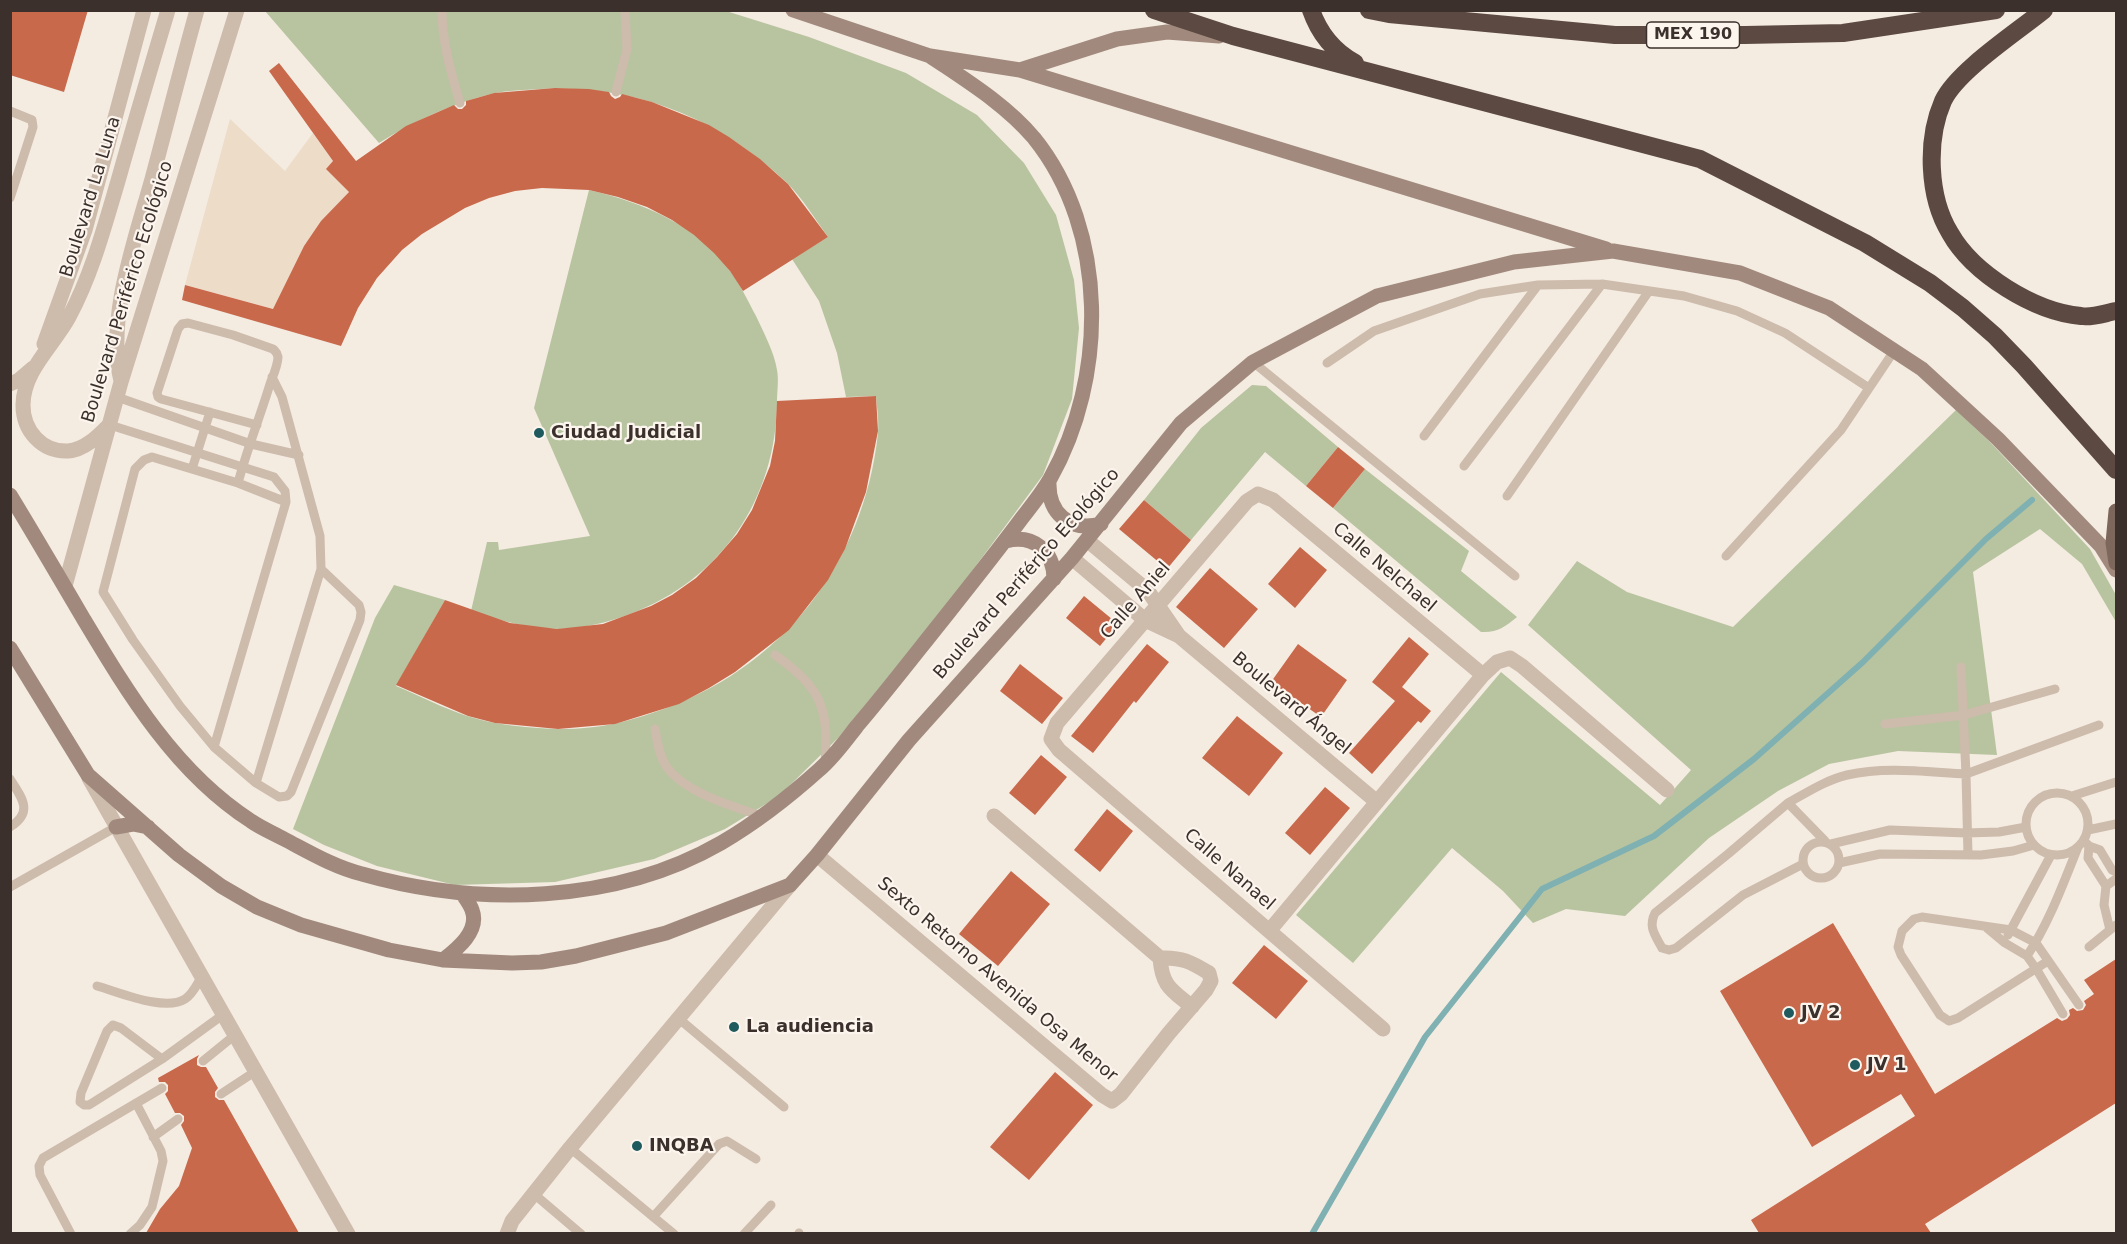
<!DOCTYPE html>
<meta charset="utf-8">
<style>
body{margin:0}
#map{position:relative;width:2127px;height:1244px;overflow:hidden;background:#f4ebe1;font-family:"DejaVu Sans",sans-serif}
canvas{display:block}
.frame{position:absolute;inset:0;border:12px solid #3b302b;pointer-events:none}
</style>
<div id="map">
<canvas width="2127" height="1244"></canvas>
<div class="frame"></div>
</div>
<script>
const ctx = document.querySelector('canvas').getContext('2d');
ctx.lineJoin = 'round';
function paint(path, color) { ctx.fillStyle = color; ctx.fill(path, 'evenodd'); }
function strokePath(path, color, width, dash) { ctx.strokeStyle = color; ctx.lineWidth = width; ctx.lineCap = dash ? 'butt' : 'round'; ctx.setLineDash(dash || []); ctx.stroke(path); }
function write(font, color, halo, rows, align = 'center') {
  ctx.font = font + ' "DejaVu Sans",sans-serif'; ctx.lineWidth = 4.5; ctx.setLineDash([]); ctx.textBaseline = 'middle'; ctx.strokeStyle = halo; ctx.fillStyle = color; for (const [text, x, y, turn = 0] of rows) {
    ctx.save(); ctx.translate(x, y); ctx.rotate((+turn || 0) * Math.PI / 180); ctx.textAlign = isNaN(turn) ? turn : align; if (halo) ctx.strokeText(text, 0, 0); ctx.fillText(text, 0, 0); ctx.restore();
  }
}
paint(new Path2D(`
 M265 11H726L809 37 906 73 977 115 1024 163 1056 215 1074 280 1079 328 1072 399 1043 475 944 609 838 738 779 796 725 829 654 859 555 882 455 885 377 866 324 845 293 829 375 618 394 585 445 600 396 686C420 696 443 708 467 716 495 725 528 728 557 729 591 730 624 723 655 712 781 670 864 564 878 433 879 421 877 408 876 396L846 397 837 353 819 301 792 259 828 237C815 219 802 197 786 182 718 118 635 84 541 89 525 90 507 90 491 94 451 104 414 121 379 143Z
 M589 190C644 203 697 225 731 272 741 286 748 301 756 316 763 331 775 354 777 370 779 380 777 392 777 402 776 499 721 580 630 614 606 623 584 628 559 629 529 629 499 620 471 611L487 542H498L499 550 590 536 534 408Z
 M1252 385 1266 386 1338 447 1306 486 1265 452 1191 540 1144 500 1201 428Z
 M1956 410 1991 443 2090 549 2116 595V622L2082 564 2040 529 1973 572 1997 755 1898 751 1829 764 1778 791 1709 838 1625 916 1566 909 1533 923 1503 891 1452 848 1353 963 1296 915 1501 672 1660 805 1691 770 1528 625 1577 561 1627 592 1733 627Z
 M1365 469 1469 551 1461 571 1517 617C1505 627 1497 633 1481 632L1333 508Z`), '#b8c4a0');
paint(new Path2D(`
 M230 119 285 171 313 133 333 161 327 169 349 192 321 221 304 246 273 309 185 285Z`), '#ecdcc8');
strokePath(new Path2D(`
 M1312 1234 1425 1037 1542 889 1654 836 1754 759 1863 662 1986 539 2032 500`), '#7fb0b2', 6);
paint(new Path2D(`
 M10 10H88L64 92 10 75Z
 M279 63 356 161 406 126 454 105 458 109H462L466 105V101L494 93 555 88 589 89 609 92 611 96 615 99 620 97 622 94 652 102 709 125 729 137 760 159 788 184 828 237 743 291 730 271 714 253 694 235 672 220 647 207 618 197 589 190 542 188 515 191 489 198 465 208 422 234 402 250 377 278 358 308 341 346 182 300 185 285 273 309 304 246 321 221 349 192 326 169 333 161 269 71Z
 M876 396 878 431 866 492 845 549 828 580 789 630 735 672 709 688 679 704 615 724 558 729 495 723 468 716 396 685 445 600 510 623 557 629 603 624 651 606 672 595 696 578 717 557 737 534 752 510 770 466 775 441 777 401Z
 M1338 447 1365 469 1333 508 1306 486Z
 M1144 500 1191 540 1167 569 1119 529Z
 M1300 547 1327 570 1295 608 1268 584Z
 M1210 568 1258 609 1224 648 1176 607Z
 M1084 596 1118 624 1100 646 1066 618Z
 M1409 637 1429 654 1402 687 1431 711 1421 723 1418 721 1372 774 1349 753 1395 701 1372 682Z
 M1147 644 1169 662 1136 703 1134 701 1093 753 1071 736Z
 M1298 644 1347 680 1321 717 1271 682Z
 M1020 664 1063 698 1042 724 1000 691Z
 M1237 716 1283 753 1249 796 1202 758Z
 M1041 755 1067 777 1035 815 1009 793Z
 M1325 787 1350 808 1310 855 1285 833Z
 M1107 809 1133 831 1100 872 1074 850Z
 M1011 871 1050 904 998 966 959 934Z
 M1833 923 1935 1094 2057 1018 2062 1021 2067 1019 2070 1015 2069 1010 2073 1008 2077 1011 2083 1010 2086 1005 2084 1001 2094 994 2084 980 2116 959V1103L1925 1224 1931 1233H1759L1751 1220 1915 1116 1901 1094 1812 1147 1720 991Z
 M1264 945 1308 981 1276 1019 1232 983Z
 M199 1055 197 1059V1065L201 1067H206L218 1088 215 1092V1097L219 1100H224L299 1233H146L160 1209 179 1186 192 1148 181 1125 184 1121V1116L180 1113H175L165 1094 168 1091V1085L165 1082H159L158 1078Z
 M1055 1072 1093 1105 1029 1180 990 1147Z`), '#c8694b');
strokePath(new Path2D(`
 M442 10C442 43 451 72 460 103
 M616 92 627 49 625 10
 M10 111 32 120 33 127 10 198
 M1253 362 1515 576
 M1327 363 1374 331 1480 294 1538 285 1602 284 1684 296 1737 311 1785 333 1869 388
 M117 397 251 444 299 455
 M110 425 274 477 285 491 286 502 214 747
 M1424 436 1538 285
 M1464 466 1602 284
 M192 469 210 412
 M238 483C247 449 260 417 270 384 273 376 278 365 278 357 277 352 276 352 273 349L233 335 188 323 182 324 178 329 157 393 158 397 161 399 257 425
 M1507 496 1649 291
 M286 502 238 483 152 457 144 460 135 469 103 592 133 640 180 706 214 747 256 783 279 797 287 796 291 792 360 620 361 612 359 605 321 569
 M1726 556 1841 430 1894 351
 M775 655C821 688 829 707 825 763
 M1961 667 1966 774 2099 725
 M1885 724 1964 715 2055 689
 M655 729C657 741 659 755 666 766 685 793 732 806 762 816
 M10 779C22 798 34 812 10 827
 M256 783 321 569 320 536 282 397 272 377
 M2026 824a31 31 0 1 1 62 0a31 31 0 1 1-62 0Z
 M2072 796 2116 782
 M1788 803 1728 854 1655 913C1648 927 1655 935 1662 948L1669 950 1676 948 1743 895 1803 864
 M2088 830 2116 824
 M1825 841 1788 803C1806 793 1826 780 1847 775 1886 766 1927 772 1966 774L1968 855
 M1803 860a18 18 0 1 1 36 0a18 18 0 1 1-36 0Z
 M2085 842 2089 846 2100 850 2112 870 2116 872
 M1831 844 1890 830 1966 833 1999 832 2026 827
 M2089 846 2088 858 2106 886 2104 905 2110 930
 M1839 863 1880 854 1981 855 2013 851 2034 845
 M2106 886 2116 879
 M10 887 116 827
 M1987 928 2005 943 2027 956 2037 970 2063 1014
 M2008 935 2051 855
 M2089 947 2116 925
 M2027 956C2049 923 2063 884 2078 847
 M2048 961 1958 1018 1949 1021 1940 1015 1901 955 1898 947 1902 931 1914 919 1922 917 2011 930 2036 943 2079 1005
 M97 986C119 992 165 1012 185 999 193 994 197 984 202 976
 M678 1018 784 1107
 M162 1059 121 1028 113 1025 107 1031 81 1093 80 1102 84 1105H89L162 1059 224 1014
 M203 1061 235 1035
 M221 1094 256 1071
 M153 1137 178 1119
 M570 1148 674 1234
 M534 1194 581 1234
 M653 1217 719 1144 727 1141 756 1159
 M71 1234 40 1175 39 1166 43 1158 162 1088
 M130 1234 140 1225 152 1207 163 1161 161 1151 136 1103
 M744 1234 771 1205
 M799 1234V1233`), '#cdbbac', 9);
strokePath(new Path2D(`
 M44 344 85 230 144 10
 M121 381C106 319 135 240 152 179 167 123 181 67 197 10
 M10 384 19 380 33 368
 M109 425C99 435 85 450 68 451 42 452 23 431 23 405 23 371 54 345 69 317 92 274 104 228 118 181 134 124 151 67 168 10
 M1087 540 1148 591 1179 636
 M1072 558 1145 620 1179 636 1377 802
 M65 586 121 382 237 10
 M89 778 348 1234
 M994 816 1160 958C1162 987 1172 990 1192 1007
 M817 855 1102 1095 1112 1101 1121 1094 1169 1033 1206 990 1211 981 1209 973C1191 962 1182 957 1160 958
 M1270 930 1483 675 1497 662 1510 658 1522 666 1667 790
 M1383 1029 1059 750 1051 739 1057 723 1247 501 1258 494 1273 500 1483 675
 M507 1234 512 1221 570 1148 790 885`), '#cdbbac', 15);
strokePath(new Path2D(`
 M793 10 930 56 1020 70 1606 249
 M1020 70 1117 39 1167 32 1219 36
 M1049 482C1048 513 1069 532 1101 524
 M10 495C35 536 59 577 83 618 128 693 175 772 251 821 261 828 273 833 284 839 309 852 334 867 362 874 478 907 615 904 721 843 757 822 790 796 820 769 834 757 846 740 857 726 886 692 913 657 941 622 968 588 996 553 1022 518 1032 505 1042 493 1050 479 1107 379 1109 231 1034 138 1005 104 967 81 930 56
 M1006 541C1033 534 1054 551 1054 579
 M10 648 88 775 179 855 221 886 257 907 301 925 389 950 443 960 512 963 541 962 576 956 666 933 790 885 817 855 909 740 1072 558 1181 423 1253 362 1377 296 1514 262 1613 251 1740 273 1829 308 1922 369 1998 439 2101 546 2116 570
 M116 827 133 824 148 827
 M443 960C457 949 480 931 472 910 470 904 465 898 462 893`), '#a18a7d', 15);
strokePath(new Path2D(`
 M2116 511 2113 543 2116 563`), '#7d675c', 15);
strokePath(new Path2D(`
 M1154 10 1233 36 1700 159 1865 243 1930 283 1963 308 1995 336 2024 366 2116 470
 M1311 10C1319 33 1333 51 1355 63
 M1369 10 1389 14 1615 35H1745L1843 33 1996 10
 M2044 10C2017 32 1957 71 1943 101 1926 140 1928 197 1950 233 1973 274 2035 312 2081 316 2092 318 2105 313 2116 311`), '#5c4a42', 18);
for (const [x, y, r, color] of [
 [539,433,6,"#1f5a5e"],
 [1789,1013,6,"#1f5a5e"],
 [734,1027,6,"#1f5a5e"],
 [1855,1065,6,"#1f5a5e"],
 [637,1146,6,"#1f5a5e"]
]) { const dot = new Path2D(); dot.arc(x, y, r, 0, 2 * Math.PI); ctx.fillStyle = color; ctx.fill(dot); strokePath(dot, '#fbf5ee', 2); }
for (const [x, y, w] of [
 [1693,35,93]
]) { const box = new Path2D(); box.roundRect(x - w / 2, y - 13, w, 26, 4.5); ctx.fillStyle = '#fbf5ee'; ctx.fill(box); strokePath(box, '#3b302b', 1.5); }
write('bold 16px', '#3b302b', null, [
 ["MEX 190",1693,35]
]);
write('18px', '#3b302b', '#fbf5ee', [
 ["Boulevard La Luna",91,197,-73],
 ["Boulevard Periférico Ecológico",128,292,-73],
 ["Calle Nelchael",1384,568,40],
 ["Boulevard Periférico Ecológico",1027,574,-49],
 ["Calle Aniel",1136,601,-49],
 ["Boulevard Ángel",1291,704,40],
 ["Calle Nanael",1229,870,41],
 ["Sexto Retorno Avenida Osa Menor",997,980,40]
]);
write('bold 18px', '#3b302b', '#fbf5ee', [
 ["Ciudad Judicial",551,433],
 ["JV 2",1801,1013],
 ["La audiencia",746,1027],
 ["JV 1",1867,1065],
 ["INQBA",649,1146]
], 'left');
</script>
